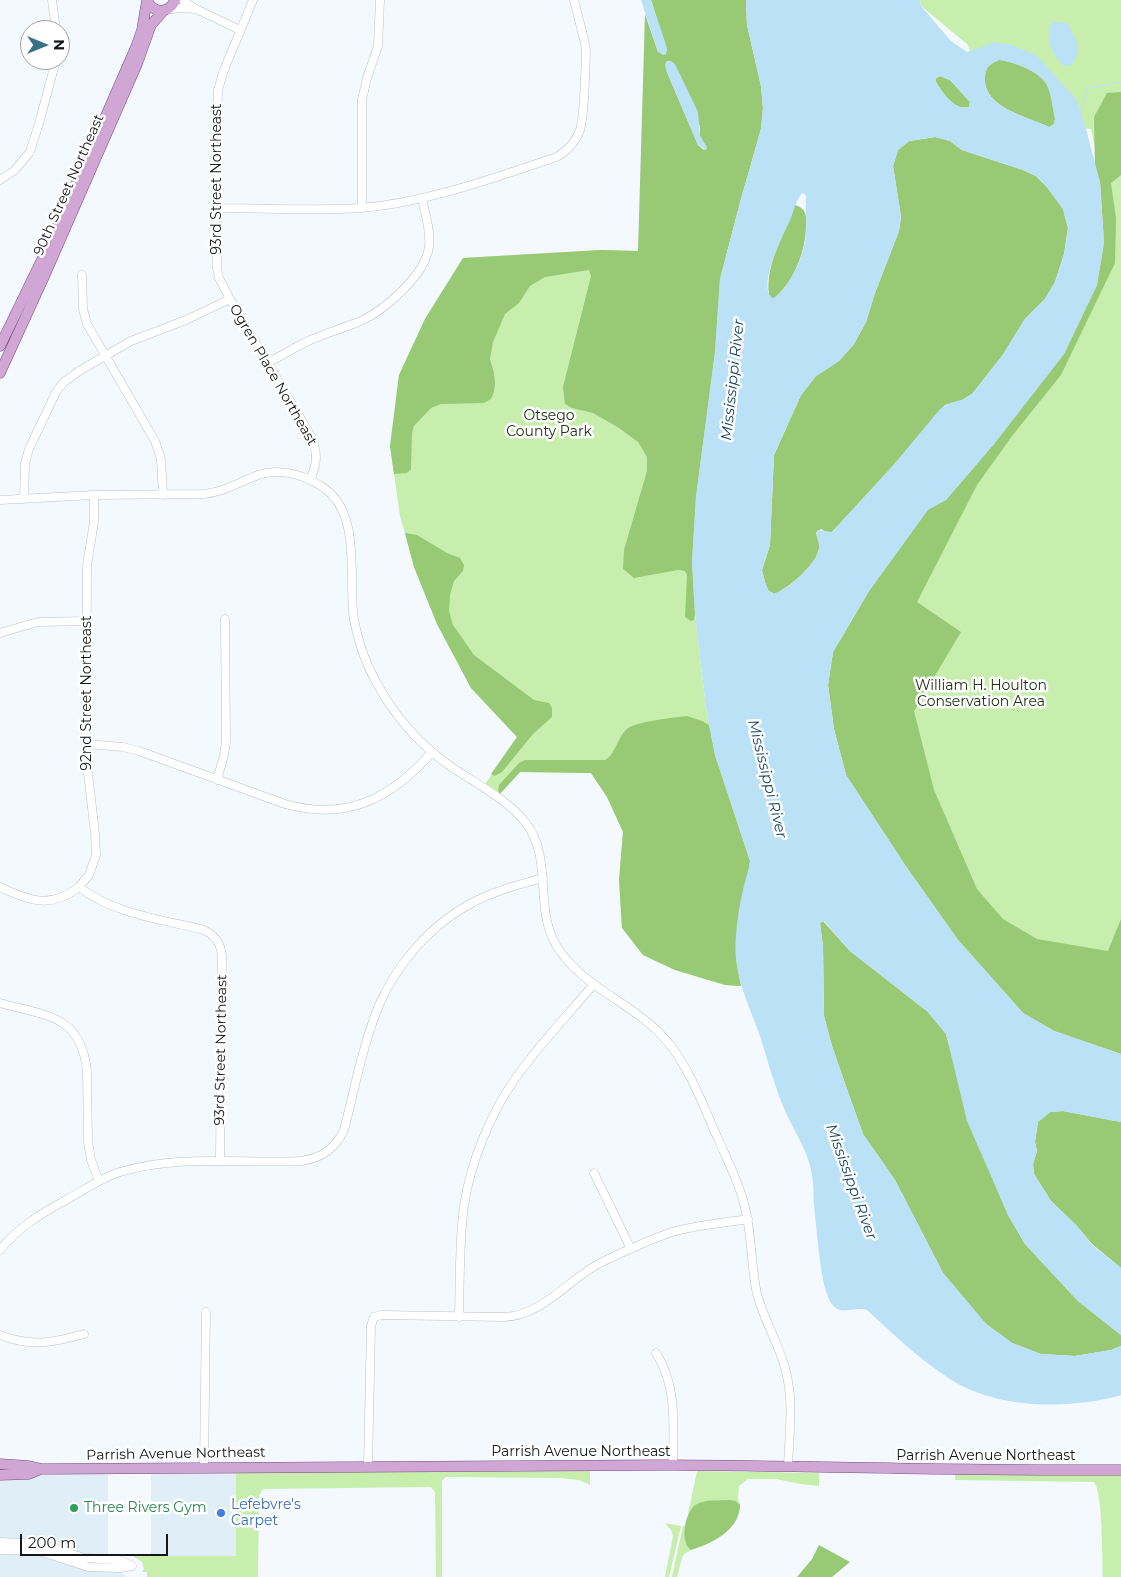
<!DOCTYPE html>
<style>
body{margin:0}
#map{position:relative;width:1121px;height:1577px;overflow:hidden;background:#f3f9ff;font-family:Montserrat,sans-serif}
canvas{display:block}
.north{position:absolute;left:20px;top:20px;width:50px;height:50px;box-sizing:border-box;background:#fff;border:1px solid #a1a2a3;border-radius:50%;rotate:90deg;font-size:14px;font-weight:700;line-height:20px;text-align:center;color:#141618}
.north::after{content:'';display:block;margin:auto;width:18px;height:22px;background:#38708a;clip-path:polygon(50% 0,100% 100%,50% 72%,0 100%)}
.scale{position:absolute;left:20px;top:1534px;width:148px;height:22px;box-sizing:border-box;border:2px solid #141618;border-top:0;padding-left:6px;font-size:15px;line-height:18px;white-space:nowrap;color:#141618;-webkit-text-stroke:4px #fff;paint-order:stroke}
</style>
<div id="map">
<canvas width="1121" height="1577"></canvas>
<div class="north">N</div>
<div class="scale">200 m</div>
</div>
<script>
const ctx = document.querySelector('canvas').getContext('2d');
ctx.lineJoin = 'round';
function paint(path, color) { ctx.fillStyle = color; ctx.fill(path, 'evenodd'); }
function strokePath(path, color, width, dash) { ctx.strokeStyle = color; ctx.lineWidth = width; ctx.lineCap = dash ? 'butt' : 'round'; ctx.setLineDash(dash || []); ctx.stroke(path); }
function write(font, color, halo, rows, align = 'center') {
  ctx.font = font + ' Montserrat,sans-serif'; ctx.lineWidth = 5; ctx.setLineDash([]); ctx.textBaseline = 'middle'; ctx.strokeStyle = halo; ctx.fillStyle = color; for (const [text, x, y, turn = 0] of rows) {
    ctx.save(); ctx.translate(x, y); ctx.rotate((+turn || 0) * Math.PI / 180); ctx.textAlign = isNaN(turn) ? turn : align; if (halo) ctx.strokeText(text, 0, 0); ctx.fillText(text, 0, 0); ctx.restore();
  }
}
paint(new Path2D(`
 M108 1472V1557L90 1556 0 1539V1477Z
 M151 1472H236V1556H151Z
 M0 1554 38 1555 85 1570 121 1571 127 1577H0Z`), '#e0eef8');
paint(new Path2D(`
 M920 0H1121V1047L1033 1008 840 662 1112 221 1091 129 1049 127 991 94 967 44 921 6Z
 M601 250 726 253 695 614 706 708 715 755 750 861 736 958 741 986 725 985 675 970 643 955 622 928 619 880 623 832 607 797 591 773 520 772 498 796 484 786 517 737 471 688 437 624 414 567 400 516 390 446 399 375 425 319 463 258Z
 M590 1471V1485L579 1480 560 1478 446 1477 442 1481V1577H436L435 1492 431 1487 263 1489 259 1496 258 1577H147V1572H142L144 1569 142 1562 133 1556H236V1472Z
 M697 1471 819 1473V1486L801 1484 776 1479H748L739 1486 738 1499 740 1505 736 1501 697 1504 688 1514Z
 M955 1474H1121V1577H1103C1102 1559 1103 1493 1094 1482L955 1480Z
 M665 1523 681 1526 669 1577H665L673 1536 671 1530Z
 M683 1526H686C685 1535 683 1544 691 1550L683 1555 677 1577H672Z`), '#c8eeae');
paint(new Path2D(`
 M651 0H746L747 25 761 86 763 108 761 129 741 199 720 279 715 352 696 497 692 562 695 614 694 620 691 621 685 617 687 575 685 571 678 570 634 578 623 569 624 550 647 471V457L638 442 619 428 593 413 572 408 565 404 563 387 591 276 589 270 545 277 530 286 519 303 505 314 493 342 490 359 494 373 495 384 494 392 491 399 484 403 441 404 431 408 414 426 412 433 411 469 407 473 394 474 390 446 399 375 425 319 463 258 601 250 638 251 645 14 658 52 667 51ZM666 70 700 126V136L707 148 704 150 698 145Z
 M999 60C1014 62 1040 71 1047 85 1052 94 1053 109 1055 119L1054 124 1049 127C1027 116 982 108 985 76 986 66 991 64 999 60Z
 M940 76 950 80 970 102 969 107C954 111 943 93 936 82V78Z
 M1121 92V175L1111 183 1116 218 1115 263 1061 375 1012 436 977 485 917 602 961 632 914 711 934 790 977 889 1003 919 1037 939 1108 951 1121 919V1054L1054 1031 1023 1013 958 940 907 868 846 775 834 729 828 685 833 652 869 591 928 509 946 500 994 444 1064 354 1097 285 1104 243 1100 182 1095 169 1094 117 1107 93Z
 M935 137 950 141 962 150 968 152 1023 170 1036 176 1047 187 1063 209 1068 228 1064 254 1055 282 1045 299 1025 319 1002 356 972 394 962 400 945 405 891 468 832 532H826L821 529 816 533C818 539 820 543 819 549 816 565 788 589 774 594L768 590 765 582 762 570 770 545 774 455 801 395 816 376 839 361 854 344 866 322 875 293 899 231 901 217 893 166 898 150 909 141Z
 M795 205C806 208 807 216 806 226 806 251 793 284 773 299L769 295C765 262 785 235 795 205Z
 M405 533 417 535 447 553 460 558 464 565 463 571 454 581 450 595 449 611 453 625 474 655 534 700 549 703 552 708V717L533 734 502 772 494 776 491 774 517 737 471 688 437 624 414 567Z
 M687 716 702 721 709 725 715 755 750 861 749 870 744 887 736 958 741 986 725 985 675 970 643 955 622 928 619 880 623 832 607 797 591 773 520 772 500 794 498 790 499 785 519 763 525 760H605C615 756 618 735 628 728 637 722 675 717 687 716Z
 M823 921 850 951 928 1012 946 1034 958 1078 994 1182 1008 1215 1025 1244 1078 1301 1121 1335V1346L1111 1350 1075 1356 1041 1354 1012 1343 986 1324 943 1273 895 1180 863 1134 849 1095 832 1046 824 1016 823 947 820 923Z
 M1063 1111 1121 1122V1268L1092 1244 1076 1225 1051 1201 1034 1174 1033 1164 1037 1151 1035 1142 1038 1122 1050 1112Z
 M729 1500 736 1501 740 1505C740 1530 711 1544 691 1550 679 1542 685 1510 697 1504 706 1499 720 1501 729 1500Z
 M819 1545 850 1562 832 1577H797L812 1559Z`), '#98c975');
paint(new Path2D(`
 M641 0H651L667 48 666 54 663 55 658 52Z
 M746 0H920L921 6 951 41 967 52 995 42 1012 45 1037 56 1076 99 1086 129 1100 182 1104 243 1097 285 1064 354 994 444 946 500 928 510 869 591 833 652 828 685 834 729 846 775 907 868 958 940 1023 1013 1054 1031 1121 1054V1122L1063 1111 1050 1112 1038 1122 1035 1142 1037 1151 1033 1164 1034 1174 1051 1201 1076 1225 1092 1245 1121 1268V1335L1078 1301 1025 1244 1008 1215 967 1121 946 1034 928 1012 850 951 824 921 820 923 823 947 824 1016 832 1046 849 1095 863 1134 895 1180 943 1273 986 1324 1012 1343 1041 1354 1075 1356 1111 1350 1121 1346V1395C1069 1410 996 1409 950 1379 920 1360 893 1334 867 1310 852 1306 839 1318 830 1301 825 1292 823 1279 821 1268 818 1247 816 1226 814 1204 813 1193 814 1181 811 1170 807 1150 796 1134 787 1115 775 1089 768 1061 759 1033 750 1008 738 984 736 958 734 939 739 905 744 886 746 877 749 870 750 861L715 755 706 708 695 614 692 562 696 497 715 352 720 279 741 199 761 129 763 108 761 86 747 25ZM999 60C1013 62 1040 71 1047 85 1051 93 1053 110 1055 119L1054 124 1049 127C1027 116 982 108 985 77 986 66 990 64 999 60ZM940 76 950 80 970 102 969 107C954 111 943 93 936 82V78ZM935 137 950 141 962 150 968 152 1023 170 1036 176 1047 187 1063 209 1068 228 1064 254 1055 282 1045 299 1025 319 1002 356 972 394 962 400 950 403 940 409 891 468 832 532 817 530C815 536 820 542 819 549 816 565 788 589 774 594L768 590 765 582 762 570 770 545 774 455 801 395 816 376 839 361 854 344 866 322 875 293 899 231 901 217 893 166 898 150 909 141ZM802 193 805 194 806 197C805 209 807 221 806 233 805 254 791 287 773 299 756 285 784 234 791 218 794 209 796 201 802 193Z
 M1053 22 1068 23C1074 40 1084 46 1072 65L1065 66C1053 59 1043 34 1053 22Z
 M667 61H671L675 64 698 112 700 136 707 148 706 150 698 145 666 70 665 65Z`), '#bbe1f6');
strokePath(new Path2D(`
 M1081 113 1087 89 1121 82`), '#bbe1f6', 1);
const minor = new Path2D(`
 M52 0 56 30
 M182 0 196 9 240 30
 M253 0 224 70 218 90 216 141 217 268 219 278 230 299 312 438C318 454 317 465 310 480
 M166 10 179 8 196 9
 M0 180 14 171 30 152 40 120 56 60
 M216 208C263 208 315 211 361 208 427 203 495 177 557 157 568 150 576 142 580 130 585 112 585 73 586 52L585 43 574 0
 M362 208V100L367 78 378 46 380 0
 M82 275 83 309 87 324 155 441 161 459 163 495
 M267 363C283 355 298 345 315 338 330 332 346 327 361 321 386 309 425 275 429 247 431 230 425 214 422 198
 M24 499 25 463 29 449 56 392 64 382 79 371 131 341 186 320 230 299
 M0 500 94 495 204 494C224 492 240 482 258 475 282 467 310 476 329 492 361 520 348 582 354 620 358 640 365 662 375 680 393 714 419 744 450 766 475 783 507 799 526 823 553 859 534 907 556 945 583 990 639 1004 670 1045 692 1073 704 1108 719 1141 729 1164 741 1187 746 1212 752 1239 751 1267 757 1294 764 1321 780 1345 786 1372 794 1402 789 1436 788 1467
 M0 633 38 622 87 621
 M86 744 123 747 139 751 285 804C347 821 391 799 432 752
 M217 780 224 755 226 742 225 619
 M0 887C30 901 51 909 79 887 112 913 162 920 201 929 215 934 221 943 222 957L220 1161
 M79 887 89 875 96 855 95 834 87 764 86 733 87 565 94 522V495
 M0 1003C45 1016 81 1014 87 1071L88 1142 91 1160 99 1181
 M594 1173 631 1249
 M0 1250C17 1228 42 1213 66 1200 84 1190 101 1178 120 1172 179 1154 241 1164 301 1161 322 1158 335 1149 344 1130 355 1088 363 1043 380 1003 398 963 430 926 468 905 491 892 517 885 543 878
 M459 1317C460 1280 459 1242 464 1206 470 1164 490 1114 515 1079 538 1046 567 1016 593 985
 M0 1335C31 1347 52 1343 84 1334
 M656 1353C678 1387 673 1427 673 1465
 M368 1466 371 1326 374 1317 382 1315 504 1317C543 1316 569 1278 602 1262 625 1251 649 1240 672 1232 696 1225 723 1223 748 1219
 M204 1467 206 1312
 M0 1542 42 1544 84 1558 119 1560 132 1566
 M0 1550H32L42 1552 88 1567 120 1568 132 1566`);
const major = new Path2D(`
 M147 0C153 14 169 14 175 0
 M0 346 52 239 136 47 142 30 147 0
 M0 373 43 279 137 64 151 25 164 10
 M0 1464 29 1466 42 1469C251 1467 461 1465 671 1465 821 1466 971 1471 1121 1470
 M0 1475 29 1474 41 1469`);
strokePath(minor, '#bbc1c6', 9);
strokePath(major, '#794d80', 11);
strokePath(minor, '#fff', 8);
strokePath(major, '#d0a6d4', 10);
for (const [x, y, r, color] of [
 [74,1508,5,"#2e9e5b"],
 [221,1513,5,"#3f7fe0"]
]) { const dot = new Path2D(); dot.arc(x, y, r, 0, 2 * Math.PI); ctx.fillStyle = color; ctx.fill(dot); strokePath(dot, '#fff', 2); }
write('14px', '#141618', '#fff', [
 ["93rd Street Northeast",217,179,-90],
 ["90th Street Northeast",69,185,-66],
 ["Ogren Place Northeast",273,375,60],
 ["92nd Street Northeast",87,693,-90],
 ["93rd Street Northeast",221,1050,-89],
 ["Parrish Avenue Northeast",581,1452],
 ["Parrish Avenue Northeast",176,1454,-1],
 ["Parrish Avenue Northeast",986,1456]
]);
write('14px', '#203311', '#fff', [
 ["Otsego",549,416],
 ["County Park",549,432],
 ["William H. Houlton",981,686],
 ["Conservation Area",981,702]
]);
write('14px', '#366cbe', '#fff', [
 ["Lefebvre's",231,1505],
 ["Carpet",231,1521]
], 'left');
write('14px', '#27864d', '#fff', [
 ["Three Rivers Gym",84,1508]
], 'left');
write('italic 15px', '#19465c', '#fff', [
 ["Mississippi River",733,380,-84],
 ["Mississippi River",767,779,76],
 ["Mississippi River",851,1182,70]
]);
</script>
